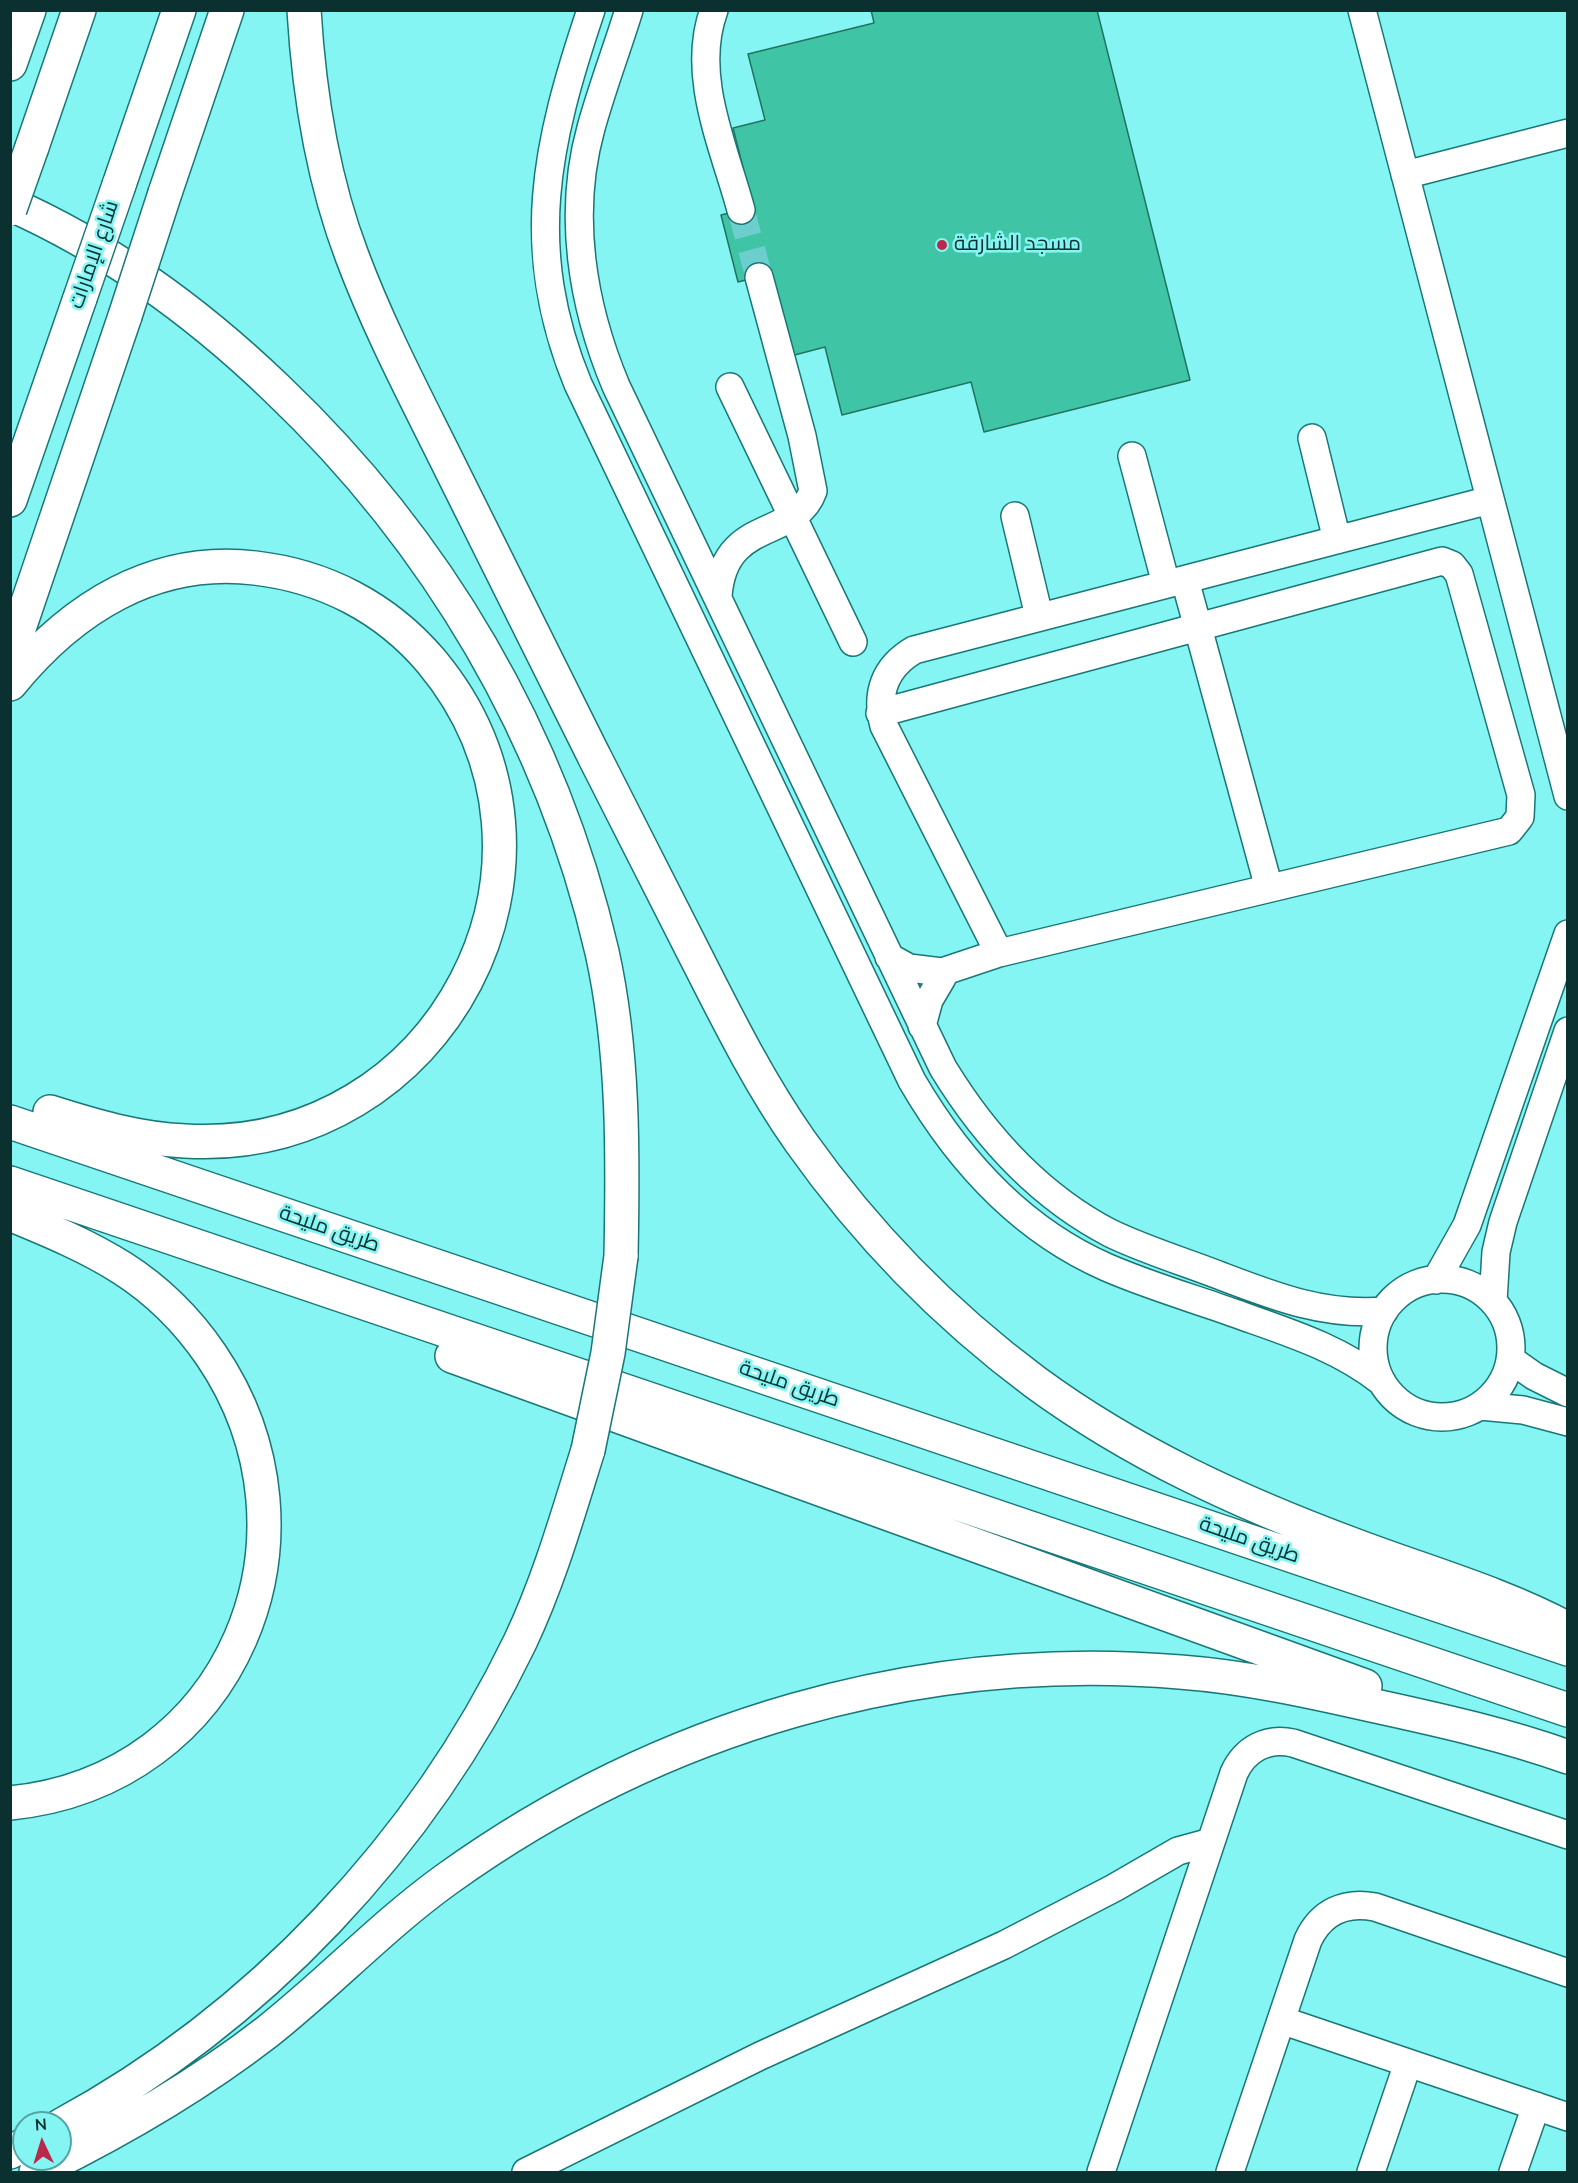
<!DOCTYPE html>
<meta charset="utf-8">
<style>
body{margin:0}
#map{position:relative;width:1578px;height:2183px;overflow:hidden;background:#85f5f4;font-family:"Nunito Sans",sans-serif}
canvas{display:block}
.frame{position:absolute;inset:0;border:12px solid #0a302f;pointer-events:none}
.north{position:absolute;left:12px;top:2111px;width:60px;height:60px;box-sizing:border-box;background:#85f5f4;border:2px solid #54a6a5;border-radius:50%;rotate:356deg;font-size:16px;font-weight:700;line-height:24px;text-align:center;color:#0a302f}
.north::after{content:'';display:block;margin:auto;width:21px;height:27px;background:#ba2949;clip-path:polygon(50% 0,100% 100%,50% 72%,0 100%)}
</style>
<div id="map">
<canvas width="1578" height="2183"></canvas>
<div class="frame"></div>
<div class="north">N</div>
</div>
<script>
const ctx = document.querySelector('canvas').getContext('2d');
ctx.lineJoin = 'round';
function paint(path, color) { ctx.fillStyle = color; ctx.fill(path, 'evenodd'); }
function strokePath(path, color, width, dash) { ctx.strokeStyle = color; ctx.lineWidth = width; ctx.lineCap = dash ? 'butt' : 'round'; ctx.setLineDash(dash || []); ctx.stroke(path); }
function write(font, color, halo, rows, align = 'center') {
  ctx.font = font + ' "Nunito Sans",Cairo,sans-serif'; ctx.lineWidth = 5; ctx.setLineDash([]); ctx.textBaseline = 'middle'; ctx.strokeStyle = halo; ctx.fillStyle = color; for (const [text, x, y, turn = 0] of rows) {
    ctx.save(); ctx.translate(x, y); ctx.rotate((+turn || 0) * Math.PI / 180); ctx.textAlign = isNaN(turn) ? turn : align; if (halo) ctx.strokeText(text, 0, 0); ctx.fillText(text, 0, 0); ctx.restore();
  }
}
const building = new Path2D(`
 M871 10H1097L1190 380 984 432 971 382 842 415 825 347 787 357 766 275 738 282 721 215 753 207 733 128 765 120 748 54 874 23Z`);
paint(building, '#40c4a6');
strokePath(building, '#227360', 1.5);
strokePath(new Path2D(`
 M741 210 759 277`), '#6ccecd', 27, [27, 14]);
const minor = new Path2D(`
 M591 10C546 144 522 248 578 384L912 1081C958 1160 1020 1229 1106 1267 1147 1285 1192 1298 1234 1313 1287 1332 1338 1347 1382 1382
 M629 10C617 49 602 88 591 128 567 214 582 305 616 386L943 1068C984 1135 1039 1196 1110 1233 1145 1250 1185 1262 1221 1276 1276 1297 1325 1316 1384 1311
 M714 10C690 75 724 147 741 210
 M1362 10 1568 796
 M1405 175 1568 133
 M730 387 853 642
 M1312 438 1337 540
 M1132 456 1166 584
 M1015 516 1039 616
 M1185 580 1269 888
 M718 596C724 516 795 541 813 491L802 436 759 277
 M880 713 1442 561 1452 565 1459 574 1521 795 1520 817 1509 831 999 953 942 972
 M999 953 884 726C875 693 885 667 914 650L1490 500
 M889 957 909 968 942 972V978L929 1000 922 1026
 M1373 1348a69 69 0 1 1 138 0a69 69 0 1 1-138 0Z
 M1436 1280 1467 1225 1568 934
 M1493 1301 1496 1252 1503 1222 1568 1031
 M1510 1359 1534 1376 1568 1393
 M1480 1406 1523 1410 1568 1422
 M1281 2020 1568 2117
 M526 2172 760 2056 1004 1945 1114 1888 1178 1851 1211 1842
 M1101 2172 1234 1773C1245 1749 1267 1737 1293 1743L1568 1835
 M1230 2172 1308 1940C1321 1912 1345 1901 1375 1907L1568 1973
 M1371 2172 1408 2063
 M1513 2172 1536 2106`);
const highway = new Path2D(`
 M304 10C309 94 322 177 352 256 380 331 418 402 453 473 500 568 547 662 594 756 627 821 660 886 693 951 726 1016 758 1081 800 1141 865 1233 945 1315 1035 1382 1133 1454 1241 1503 1354 1545 1425 1572 1501 1593 1568 1629
 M10 64 29 10
 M32 147 79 10
 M119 185 179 10
 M165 193 227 10
 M10 204C109 248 199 314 276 388 437 541 552 735 602 952 624 1051 623 1156 621 1256
 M10 500 80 298
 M10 655 125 316
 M10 684C72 608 154 556 255 568 324 576 385 607 431 661 597 860 440 1156 185 1141 138 1139 94 1126 50 1112
 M10 1122 1568 1649
 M10 1183 1568 1710
 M10 1214C95 1249 157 1276 211 1355 334 1536 233 1781 10 1803
 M452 1356 1365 1686
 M60 2126C258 2019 422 1845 520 1642 549 1581 568 1514 588 1450
 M10 2152 24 2145
 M36 2172C116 2133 196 2087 267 2032 329 1983 383 1925 447 1879 660 1726 919 1650 1180 1672 1247 1677 1314 1692 1380 1707 1444 1721 1506 1735 1568 1757`);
strokePath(minor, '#197777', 30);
strokePath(highway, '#197777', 36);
strokePath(minor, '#fff', 27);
strokePath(highway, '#fff', 33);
const highwayBridge = new Path2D(`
 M10 209 32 147
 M80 298 119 185
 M125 316 165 193
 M588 1450 608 1353 621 1256`);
strokePath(highwayBridge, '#197777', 36, []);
strokePath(highwayBridge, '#fff', 33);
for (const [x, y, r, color] of [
 [942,245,6,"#ba2949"]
]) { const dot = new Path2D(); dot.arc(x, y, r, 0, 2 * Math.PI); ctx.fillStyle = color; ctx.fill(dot); strokePath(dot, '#85f5f4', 2); }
write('21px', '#0a302f', '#85f5f4', [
 ["مسجد الشارقة",954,245]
], 'left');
write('21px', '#0a302f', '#85f5f4', [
 ["شارع الإمارات",95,255,-71],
 ["طريق مليحة",329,1230,19],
 ["طريق مليحة",789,1385,19],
 ["طريق مليحة",1249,1541,19]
]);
</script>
